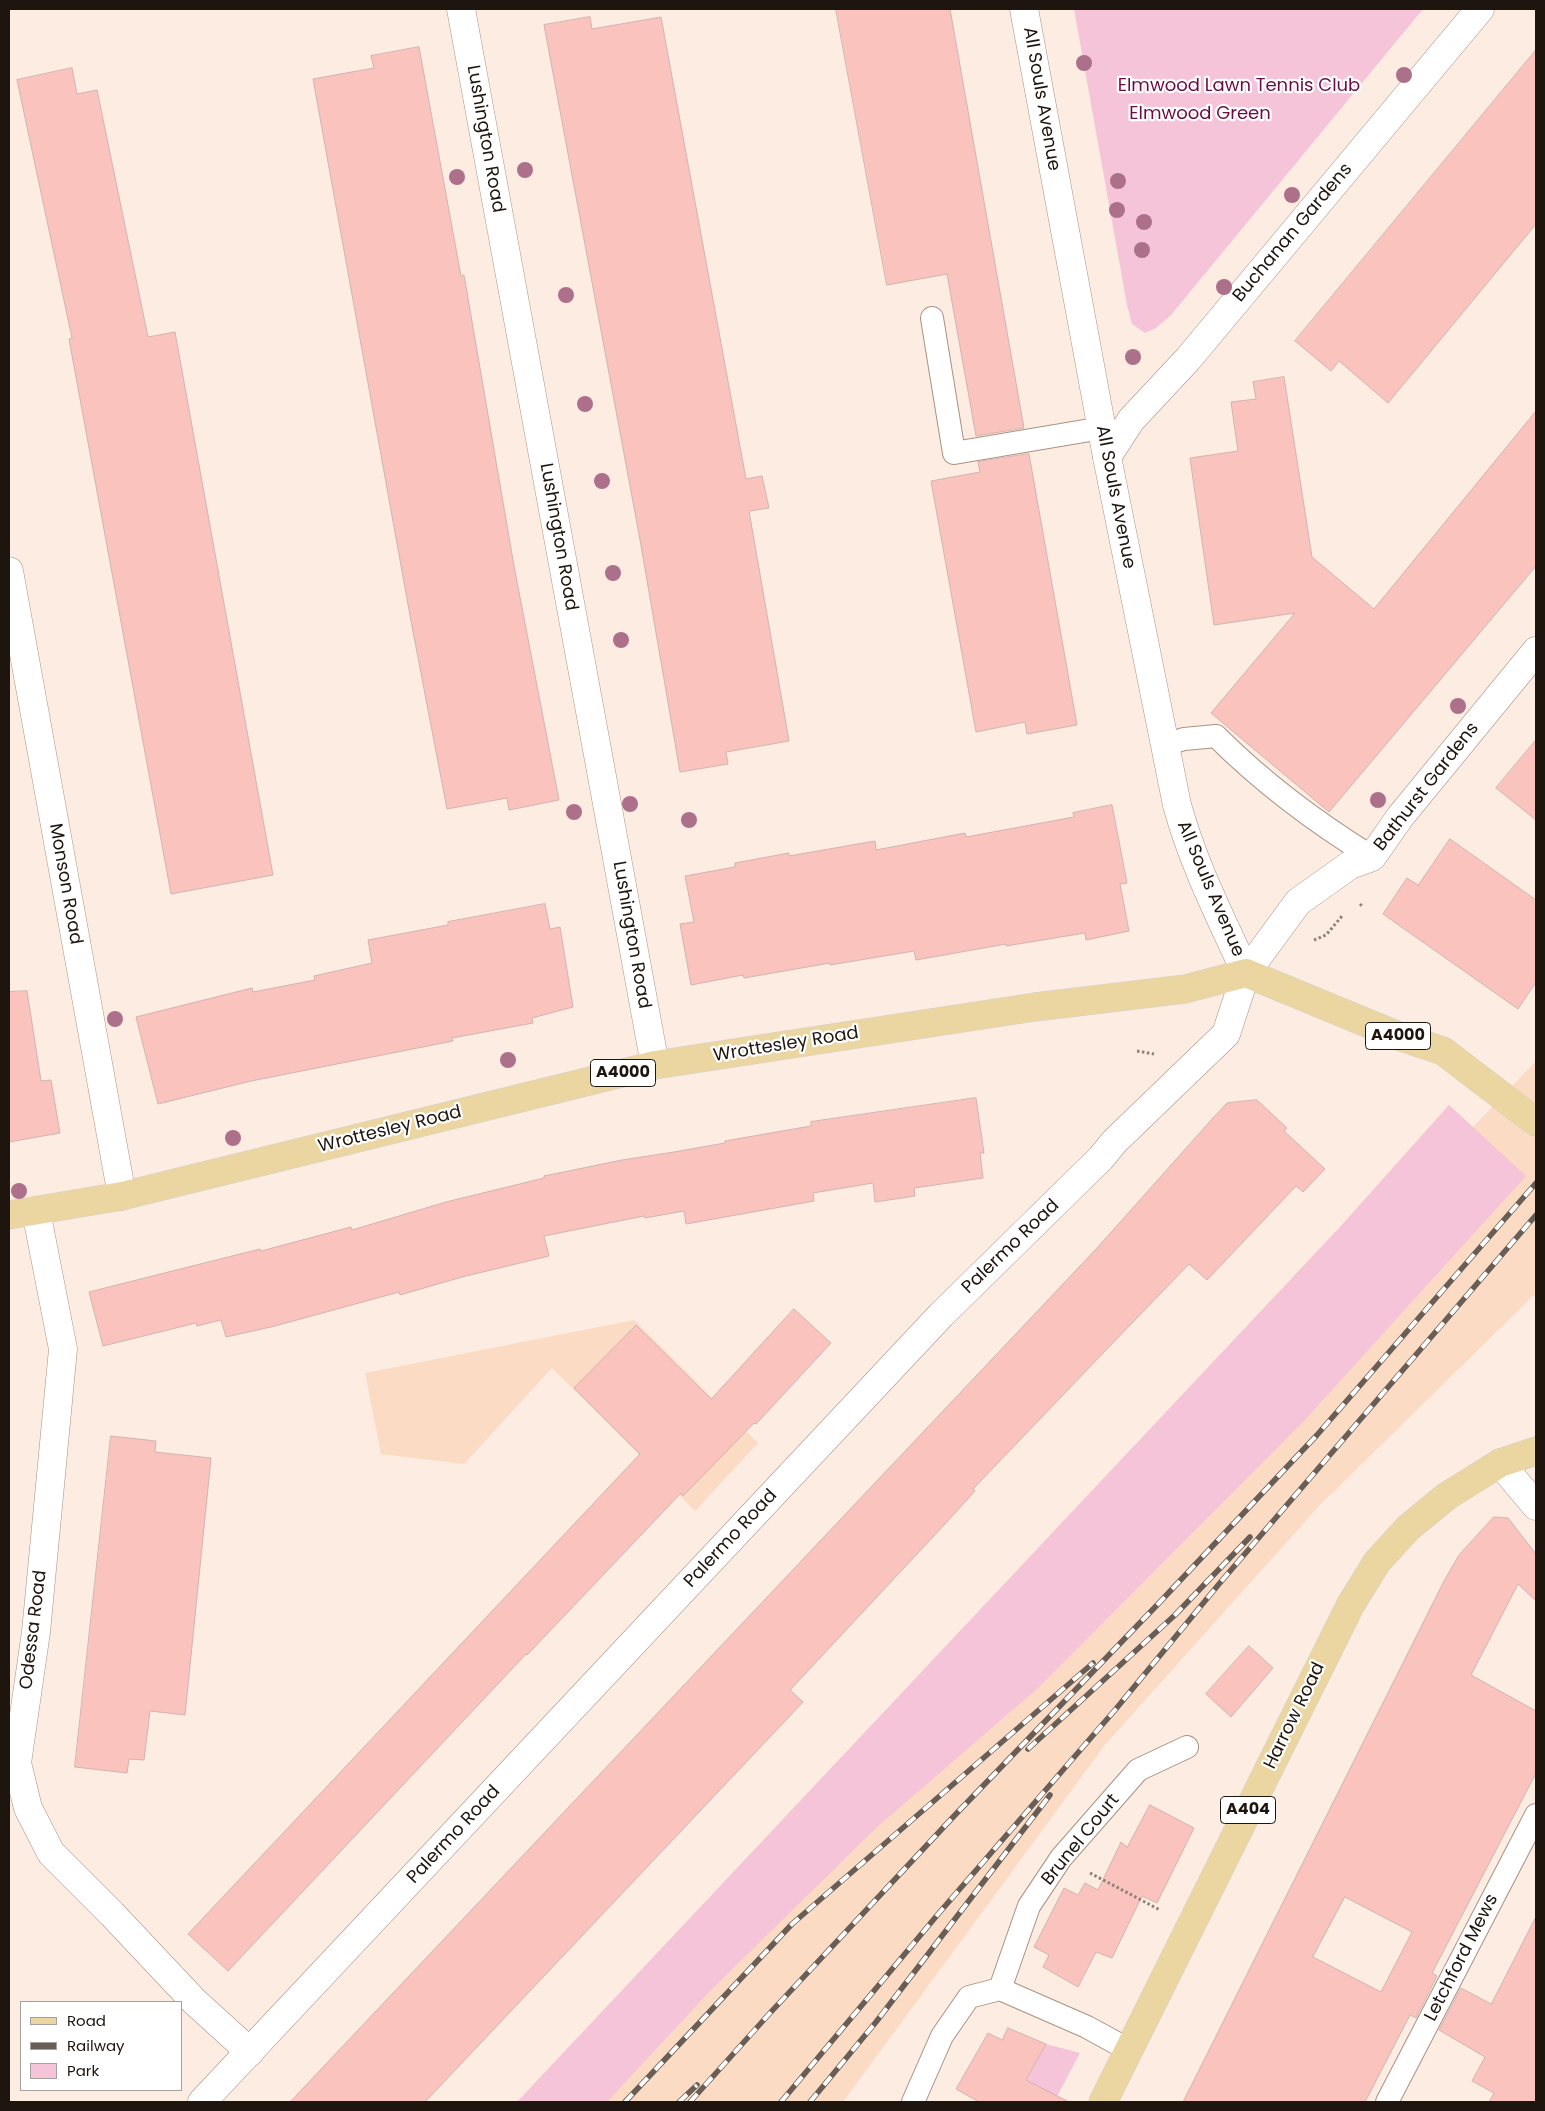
<!DOCTYPE html>
<style>
body{margin:0}
#map{position:relative;width:1545px;height:2111px;overflow:hidden;background:#fcece1;font-family:Poppins,sans-serif}
canvas{display:block}
.frame{position:absolute;inset:0;border:10px solid #1e150f;pointer-events:none}
.legend{position:absolute;left:20px;top:2001px;width:162px;height:90px;box-sizing:border-box;background:#fff;border:1px solid #a5a19f;margin:0;padding:6px 9px;list-style:none;font-size:15px;color:#1e150f}
.legend li{display:flex;align-items:center;gap:10px;height:25px}
.legend b{width:25px;border:1px solid #a5a19f}
</style>
<div id="map">
<canvas width="1545" height="2111"></canvas>
<div class="frame"></div>
<ul class="legend">
<li><b style="height:6px;background:#ebd6a1"></b>Road</li>
<li><b style="height:6px;background:#695e56"></b>Railway</li>
<li><b style="height:14px;background:#f5c4d8"></b>Park</li>
</ul>
</div>
<script>
const ctx = document.querySelector('canvas').getContext('2d');
ctx.lineJoin = 'round';
function paint(path, color) { ctx.fillStyle = color; ctx.fill(path, 'evenodd'); }
function strokePath(path, color, width, dash) { ctx.strokeStyle = color; ctx.lineWidth = width; ctx.lineCap = dash ? 'butt' : 'round'; ctx.setLineDash(dash || []); ctx.stroke(path); }
function write(font, color, halo, rows, align = 'center') {
  ctx.font = font + ' Poppins,sans-serif'; ctx.lineWidth = 4.5; ctx.setLineDash([]); ctx.textBaseline = 'middle'; ctx.strokeStyle = halo; ctx.fillStyle = color; for (const [text, x, y, turn = 0] of rows) {
    ctx.save(); ctx.translate(x, y); ctx.rotate((+turn || 0) * Math.PI / 180); ctx.textAlign = isNaN(turn) ? turn : align; if (halo) ctx.strokeText(text, 0, 0); ctx.fillText(text, 0, 0); ctx.restore();
  }
}
paint(new Path2D(`
 M1536 1061V1293L1319 1506 1104 1746 843 2102H517L1340 1227 1449 1105 1473 1127Z
 M634 1320 758 1443 695 1511 552 1368 464 1464 381 1454 365 1373Z`), '#fcdbc5');
paint(new Path2D(`
 M1074 9H1423L1171 315 1156 328 1145 333 1132 324 1127 305Z
 M1449 1105 1526 1176 1302 1423 1037 1689 876 1828 710 1991 607 2102H517L1340 1227Z
 M1046 2044 1080 2053 1054 2102H1013L1016 2096 1040 2087 1026 2080Z`), '#f5c4d8');
const building = new Path2D(`
 M836 9H950L1024 428 976 436 947 274 887 285Z
 M590 17 592 29 661 17 746 479 762 476 769 508 749 511 789 741 726 752 728 764 680 772 639 534 544 25Z
 M419 47 461 276 464 275 514 566 559 800 509 810 507 798 447 809 411 621 313 79 374 68 371 56Z
 M1536 50V224L1388 403 1339 361 1331 371 1295 341Z
 M72 68 77 94 97 90 148 337 175 332 273 875 171 894 69 339 72 338 17 80Z
 M1284 377 1312 557 1374 609 1536 411V566L1329 812 1211 713 1295 613 1214 625 1190 458 1238 451 1231 402 1256 399 1253 382Z
 M1029 454 1077 725 1027 734 1025 722 976 732 931 481 980 472 978 462Z
 M1536 740V820L1496 788Z
 M1112 805 1127 883 1120 884 1129 931 1086 940 1085 933 1006 946V944L916 960 914 951 830 965V963L744 978 743 975 691 985 680 924 694 922 685 876 735 867V863L789 853V856L875 841 876 850 965 833 966 837 1074 817 1073 813Z
 M1450 839 1536 900V982L1518 1009 1383 914 1407 878 1418 885Z
 M545 904 550 929 560 927 573 1007 532 1018 533 1023 452 1038 453 1041 251 1081 158 1104 136 1017 252 988 253 992 315 980 314 976 372 963 368 940 448 925V922Z
 M27 991 41 1081 51 1080 60 1133 9 1142V992Z
 M976 1098 984 1153H980L983 1178 914 1188 915 1196 875 1202 873 1183 813 1193 814 1201 686 1224 684 1211 645 1218 644 1216 544 1236 549 1256 462 1277 400 1295 399 1292 275 1326 226 1337 221 1320 197 1326 196 1323 103 1346 89 1292 260 1249 261 1251 351 1227 352 1230 446 1202 544 1178V1176L622 1160 674 1152 725 1143V1141L811 1126V1122Z
 M1257 1100 1287 1128 1284 1131 1325 1169 1303 1192 1296 1186 1207 1280 1189 1264 1106 1350 973 1489 975 1491 945 1524 790 1690 803 1702 425 2102H290L1097 1248 1213 1118 1227 1103Z
 M794 1309 831 1343 756 1424 754 1423 683 1496 681 1493 527 1655 526 1654 228 1971 188 1934 640 1454 574 1388 636 1325 711 1399Z
 M111 1436 156 1441 155 1452 211 1458 185 1715 150 1711 144 1760 129 1759 127 1773 75 1767Z
 M1494 1517 1508 1518 1536 1554V1601L1518 1584 1471 1675 1536 1711V1773L1432 1973 1437 1976 1416 2018 1410 2015 1365 2102H1183L1444 1581 1459 1555ZM1345 1897 1412 1932 1381 1992 1313 1957Z
 M1249 1646 1273 1668 1231 1717 1206 1694Z
 M1150 1805 1194 1828 1157 1903 1142 1896 1112 1958 1096 1952 1078 1987 1043 1967 1049 1955 1034 1947 1064 1888 1078 1895 1085 1883 1098 1890 1121 1842 1127 1847Z
 M1536 1917V2102H1489L1494 2093 1472 2081 1485 2057 1439 2030 1461 1988 1491 2004Z
 M1008 2028 1046 2044 1026 2080 1069 2102H979L956 2089 988 2033 1002 2040Z`);
paint(building, '#fac3be');
strokePath(building, '#d2b3b0', 1);
const lane = new Path2D(`
 M932 318 954 453 1102 428
 M1164 745 1184 739 1216 736C1263 783 1315 822 1372 857
 M1000 1989 1087 2027 1129 2050
 M913 2102 942 2036 969 1997 1000 1989 1029 1906 1061 1858 1138 1770 1187 1747
 M1387 2102 1536 1815`);
const street = new Path2D(`
 M461 9 655 1065
 M1107 457 1131 420 1188 359 1480 9
 M9 571 122 1196
 M1246 973 1298 902 1350 865 1372 857 1400 817 1536 651
 M36 1211 63 1349 36 1632 17 1763 28 1808 51 1853 112 1914 194 2001 250 2052
 M1500 1463 1536 1506`);
const secondary = new Path2D(`
 M202 2102 941 1315 1101 1158 1114 1142 1226 1034 1246 973C1220 916 1194 866 1177 805L1107 457 1024 9`);
const primary = new Path2D(`
 M9 1215 122 1196 655 1065 1035 1007 1185 989 1246 973 1401 1037 1443 1051 1536 1122
 M1103 2102 1351 1604 1377 1562 1408 1528 1447 1496 1500 1463 1536 1451`);
strokePath(lane, '#aa9282', 24);
strokePath(street, '#aa9282', 29);
strokePath(secondary, '#aa9282', 29);
strokePath(primary, '#d2d0cf', 29);
strokePath(new Path2D(`
 M1360 904 1363 907
 M1314 940 1326 935 1343 915
 M1137 1051 1154 1054
 M1090 1873 1160 1910`), '#8d8178', 3, [2.5, 2.5]);
strokePath(lane, '#fff', 22);
strokePath(street, '#fff', 28);
strokePath(secondary, '#fff', 28);
strokePath(primary, '#ebd6a1', 28);
const rail = new Path2D(`
 M1028 1749 1175 1615 1250 1537
 M625 2102 792 1924 1093 1663
 M679 2102 697 2085
 M690 2102 770 2013 955 1815 1159 1603 1317 1435 1536 1183
 M781 2102 939 1913 1115 1710 1219 1584 1536 1215
 M810 2102 876 2022 1050 1795`);
strokePath(rail, '#695e56', 5.5);
strokePath(rail, '#fff', 4, [11]);
ctx.fillStyle = '#ad708a';
for (const [x, y] of [
 [1084,63],
 [1404,75],
 [525,170],
 [457,177],
 [1118,181],
 [1292,195],
 [1117,210],
 [1144,222],
 [1142,250],
 [1224,287],
 [566,295],
 [1133,357],
 [585,404],
 [602,481],
 [613,573],
 [621,640],
 [1458,706],
 [1378,800],
 [630,804],
 [574,812],
 [689,820],
 [115,1019],
 [508,1060],
 [233,1138],
 [19,1191]
]) { ctx.beginPath(); ctx.arc(x, y, 8, 0, 2 * Math.PI); ctx.fill(); }
for (const [x, y, w] of [
 [1398,1036,65],
 [623,1073,65],
 [1248,1810,55]
]) { const box = new Path2D(); box.roundRect(x - w / 2, y - 13.5, w, 27, 4); ctx.fillStyle = '#fff'; ctx.fill(box); strokePath(box, '#1e150f', 1); }
write('bold 16px', '#1e150f', null, [
 ["A4000",1398,1036],
 ["A4000",623,1073],
 ["A404",1248,1810]
]);
write('18px', '#6c0b43', '#fff', [
 ["Elmwood Lawn Tennis Club",1239,86],
 ["Elmwood Green",1200,114]
]);
write('18px', '#1e150f', '#fff', [
 ["All Souls Avenue",1041,99,80],
 ["Lushington Road",485,139,80],
 ["Buchanan Gardens",1293,233,-50],
 ["All Souls Avenue",1115,497,79],
 ["Lushington Road",558,537,80],
 ["Bathurst Gardens",1427,787,-52],
 ["Monson Road",65,884,80],
 ["All Souls Avenue",1210,889,67],
 ["Lushington Road",631,935,80],
 ["Wrottesley Road",786,1045,-9],
 ["Wrottesley Road",390,1130,-14],
 ["Palermo Road",1011,1247,-44],
 ["Palermo Road",731,1539,-47],
 ["Odessa Road",34,1630,-83],
 ["Harrow Road",1295,1716,-64],
 ["Palermo Road",454,1835,-47],
 ["Brunel Court",1081,1840,-51],
 ["Letchford Mews",1462,1958,-63]
]);
</script>
